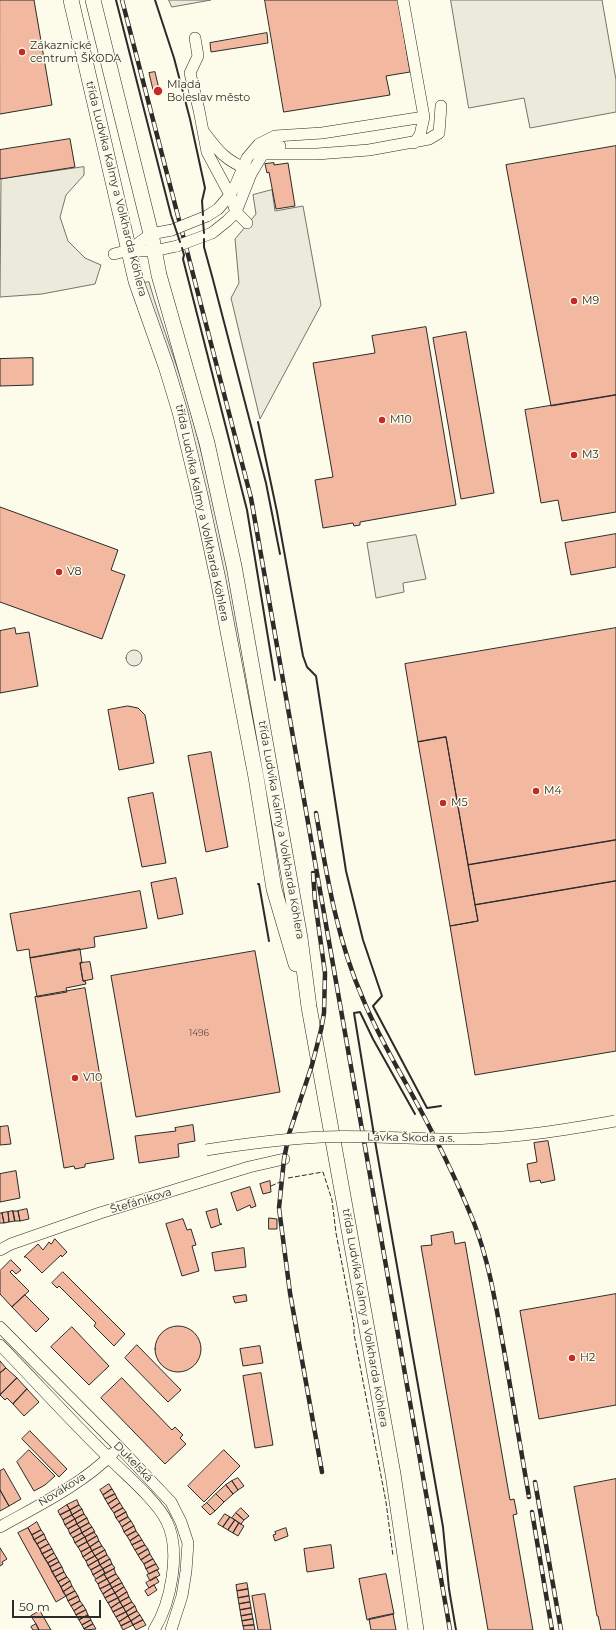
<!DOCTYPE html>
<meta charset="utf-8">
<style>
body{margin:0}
#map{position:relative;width:616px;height:1630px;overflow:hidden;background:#fdfbea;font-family:Montserrat,sans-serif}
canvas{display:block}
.scale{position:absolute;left:12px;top:1600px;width:89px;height:18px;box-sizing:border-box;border:2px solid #2b2b2b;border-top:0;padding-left:5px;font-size:12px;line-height:14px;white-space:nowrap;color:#2b2b2b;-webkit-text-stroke:3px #fdfbea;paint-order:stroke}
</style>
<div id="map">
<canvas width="616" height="1630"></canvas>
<div class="scale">50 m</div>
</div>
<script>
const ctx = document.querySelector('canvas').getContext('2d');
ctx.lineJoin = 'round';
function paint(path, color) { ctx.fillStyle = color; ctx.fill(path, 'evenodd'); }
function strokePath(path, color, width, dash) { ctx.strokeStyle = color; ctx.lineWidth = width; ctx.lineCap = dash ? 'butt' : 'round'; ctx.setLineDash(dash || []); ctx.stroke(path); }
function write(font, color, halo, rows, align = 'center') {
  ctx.font = font + ' Montserrat,sans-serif'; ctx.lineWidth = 3; ctx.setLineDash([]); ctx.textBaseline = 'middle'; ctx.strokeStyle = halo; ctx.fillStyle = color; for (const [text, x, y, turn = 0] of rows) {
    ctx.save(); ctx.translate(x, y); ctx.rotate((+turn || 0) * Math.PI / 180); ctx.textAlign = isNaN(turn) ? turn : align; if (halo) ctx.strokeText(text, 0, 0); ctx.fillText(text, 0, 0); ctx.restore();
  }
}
const green = new Path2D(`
 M149 282C162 328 181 373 193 420 229 556 251 696 274 835L273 837 144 283Z
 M126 658a8 8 0 1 1 16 0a8 8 0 1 1-16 0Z`);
paint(green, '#ecebdb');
strokePath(green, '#74746e', 1);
const parking = new Path2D(`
 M169 0H211L172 7Z
 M451 0H602L616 80V112L530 128 524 98 469 108Z
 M84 167V175L66 195 60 217 68 241 85 258 101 265 95 284 42 294 0 297 1 179Z
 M272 190 275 211 303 206 321 305 260 419 231 298 239 283 235 239 256 214 253 195Z
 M416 535 426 579 403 583 404 592 376 598 367 543Z`);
paint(parking, '#eceadb');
strokePath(parking, '#74746e', 1);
const building = new Path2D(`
 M0 0H34L52 105 0 114Z
 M265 0H398L410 72 386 76 390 95 284 112Z
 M267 33 268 43 211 52 210 43Z
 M155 72 159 89 153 90 149 73Z
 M70 139 75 167 0 179V150Z
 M616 146V395L551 406 506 165Z
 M274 163V165L288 163 295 206 276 209 269 172 267 173 265 164Z
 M426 327 456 505 360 522V525L354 526 353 523 323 528 315 480 333 477 313 363 375 353 372 336Z
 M466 332 494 493 461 499 433 338Z
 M33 358V385L0 386V359Z
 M616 395V512L562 521 558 500 541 503 525 410Z
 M0 507 118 550 111 570 125 575 102 639 0 602Z
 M616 534V567L571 575 565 543Z
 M15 628 16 634 29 632 38 686 0 693V631Z
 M616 628V840L468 865 446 737 418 742 405 664Z
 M128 706 138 708 145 715 154 763 119 770 108 710Z
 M446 737 478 921 450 926 418 742Z
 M211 752 228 847 206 852 188 756Z
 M153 793 166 863 142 867 128 798Z
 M616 840V881L475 905 468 865Z
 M176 878 183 914 158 919 151 883Z
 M616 881V1051L475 1075 450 926 478 921 475 905Z
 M140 891 147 928 94 937 95 947 30 958 29 949 17 951 10 914Z
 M80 949 82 963H80L83 981H85L86 984 66 988 67 992 37 997 30 958Z
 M255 951 280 1092 136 1117 111 976Z
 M90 962 93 979 83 981 80 963Z
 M85 988 114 1159 85 1164V1167L75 1169 74 1166 64 1168 35 997Z
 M193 1125 195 1141 178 1144 179 1157 139 1163 135 1136 176 1131 175 1128Z
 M8 1126 11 1144 0 1145V1127Z
 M548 1141 555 1180 541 1183 540 1180 530 1182 527 1164 537 1162 534 1143Z
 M16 1171 20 1198 0 1202V1174Z
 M270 1181 271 1192 263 1194 260 1184Z
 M250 1187 256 1206 251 1208 250 1205 237 1211 231 1193Z
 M27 1209 29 1219 20 1221 18 1211Z
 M217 1209 220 1224H222L211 1228 206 1212Z
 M13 1211 15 1221 9 1222 8 1212Z
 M13 1211H18L20 1221H15Z
 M8 1212 9 1222 4 1223 2 1213Z
 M0 1213H2L4 1223H0Z
 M269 1218 277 1219V1229H269Z
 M183 1219 187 1230 191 1229 196 1245 192 1246 199 1271 182 1276 166 1224Z
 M453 1232 455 1244 465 1242 510 1500 514 1499 517 1514 513 1515 533 1630H488L421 1246 432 1245 431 1236Z
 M55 1239 67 1252 62 1257 61 1255 42 1273 26 1257H24L38 1244 43 1250 49 1242 51 1244Z
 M244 1248 246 1267 215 1271 212 1253Z
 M11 1260 21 1270 16 1274 12 1270 10 1272 29 1291 12 1307 0 1294V1271Z
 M63 1272 125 1334 114 1346 94 1326 96 1323 59 1286 57 1288 52 1283Z
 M616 1294V1405L539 1419 520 1311Z
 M25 1295 49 1319 36 1332 12 1307Z
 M246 1295 247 1301 235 1303 233 1297Z
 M155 1349a23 23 0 1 1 46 0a23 23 0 1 1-46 0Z
 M72 1327 109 1366 89 1385 51 1347Z
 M137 1345 181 1390 168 1402 125 1358Z
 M260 1346 263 1363 243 1366 240 1349Z
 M0 1361 6 1368 0 1373Z
 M6 1368 17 1378 0 1395V1373Z
 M261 1373 273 1445 255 1448 243 1376Z
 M17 1378 27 1389 13 1404 7 1398 5 1400 0 1395Z
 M122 1378 172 1430 175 1427 183 1435 180 1438 186 1444 165 1464 101 1398Z
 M27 1389 39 1402 24 1416 13 1404Z
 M30 1431 67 1469 59 1477 22 1439Z
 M29 1450 55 1476 45 1485 34 1491 17 1462Z
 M224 1450 240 1466 204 1502 188 1486Z
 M4 1469 21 1499 9 1506 0 1490V1471Z
 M238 1478 244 1486 238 1490 232 1481Z
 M616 1479V1630H601L598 1616H597L574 1487Z
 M232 1481 238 1490 233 1494 226 1485Z
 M109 1484 112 1489 103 1495 100 1490Z
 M226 1485 233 1494 224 1502 216 1494Z
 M112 1489 115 1494 105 1499 103 1495Z
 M0 1490 9 1506 0 1511Z
 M115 1494 117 1498 108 1504 105 1499Z
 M216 1494 224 1502 215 1511 207 1503Z
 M117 1498 120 1503 111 1509 108 1504Z
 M77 1500 79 1505 70 1510 67 1505Z
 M120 1503 123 1508 114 1513 111 1509Z
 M207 1503 215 1511 210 1515 202 1507Z
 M67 1505 70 1510 60 1515 58 1511Z
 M79 1505 82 1509 72 1515 70 1510Z
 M123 1508 126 1512 116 1518 114 1513Z
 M241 1508 249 1516 244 1520 236 1513Z
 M82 1509 84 1514 75 1519 72 1515Z
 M70 1510 72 1515 63 1520 60 1515Z
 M126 1512 128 1517 119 1522 116 1518Z
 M236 1513 244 1520 241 1524 232 1518Z
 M84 1514 87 1518 77 1524 75 1519Z
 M225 1514 230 1517 223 1527 218 1524Z
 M72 1515 75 1519 65 1525 63 1520Z
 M128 1517 131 1521 122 1527 119 1522Z
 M230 1517 235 1520 228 1530 223 1527Z
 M87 1518 89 1523 80 1528 77 1524Z
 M75 1519 77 1524 68 1529 65 1525Z
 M235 1520 239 1523 233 1533 228 1530Z
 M131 1521 134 1526 124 1532 122 1527Z
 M37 1522 41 1530 32 1535 28 1528Z
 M89 1523 92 1527 82 1533 80 1528Z
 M239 1523 244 1526 238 1536 233 1533Z
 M77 1524 80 1528 70 1534 68 1529Z
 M134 1526 136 1531 127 1536 124 1532Z
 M92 1527 95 1532 85 1537 82 1533Z
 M28 1528 66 1596 56 1602 18 1533Z
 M80 1528 82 1533 73 1538 70 1534Z
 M286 1528 288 1536 275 1541 273 1535 276 1534 275 1532Z
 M41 1530 44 1534 34 1540 32 1535Z
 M136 1531 139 1535 130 1541 127 1536Z
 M94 1532 97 1536 87 1542 85 1537Z
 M82 1533 85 1537 75 1543 73 1538Z
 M44 1534 46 1539 37 1544 34 1540Z
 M139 1535 142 1540 132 1545 130 1541Z
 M97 1536 99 1541 90 1547 87 1542Z
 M85 1537 87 1542 78 1547 75 1543Z
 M46 1539 49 1544 40 1549 37 1544Z
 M142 1540 145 1545 135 1550 132 1545Z
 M99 1541 102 1546 92 1551 90 1547Z
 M87 1542 90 1547 81 1552 78 1547Z
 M49 1544 52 1549 42 1554 40 1549Z
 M145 1545 148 1549 138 1555 135 1550Z
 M331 1545 334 1568 307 1572 304 1549Z
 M102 1546 105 1550 95 1556 92 1551Z
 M90 1547 92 1551 83 1557 81 1552Z
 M0 1548 7 1559 2 1562 3 1564 0 1566Z
 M52 1549 54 1553 45 1559 42 1554Z
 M148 1549 150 1554 141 1560 138 1555Z
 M105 1550 107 1555 98 1560 95 1556Z
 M92 1551 95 1556 86 1561 83 1557Z
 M54 1553 57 1558 48 1563 45 1559Z
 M150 1554 153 1559 144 1564 141 1560Z
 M107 1555 110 1559 100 1565 98 1560Z
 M95 1556 98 1560 88 1566 86 1561Z
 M57 1558 59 1562 50 1567 48 1563Z
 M110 1559 112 1564 103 1569 100 1565Z
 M153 1559 156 1564 146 1569 144 1564Z
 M98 1560 100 1565 91 1570 88 1566Z
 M59 1562 62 1567 52 1572 50 1567Z
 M112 1564 115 1568 105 1574 103 1569Z
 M156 1564 159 1569 149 1574 146 1569Z
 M100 1565 103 1569 93 1575 91 1570Z
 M62 1567 64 1572 55 1577 52 1572Z
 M103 1569 105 1574 96 1579 93 1575Z
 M114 1569 116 1574 107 1579 104 1574Z
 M157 1570 160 1575 150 1581 147 1575Z
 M64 1572 67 1577 58 1582 55 1577Z
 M104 1574 107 1579 98 1584 95 1580Z
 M116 1574 119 1578 110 1584 107 1579Z
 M386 1574 394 1614 367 1620 359 1579Z
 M67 1577 70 1581 61 1587 58 1582Z
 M156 1577 159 1582 149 1588 146 1583Z
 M119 1578 122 1583 112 1588 110 1584Z
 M107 1579 110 1584 100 1589 98 1584Z
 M70 1581 72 1586 63 1592 61 1587Z
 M122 1583 124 1587 115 1593 112 1588Z
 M247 1583 248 1589 237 1591 236 1585Z
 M110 1584 112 1588 103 1594 100 1589Z
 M154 1585 157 1590 148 1596 145 1591Z
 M72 1586 75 1591 66 1596 63 1592Z
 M124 1587 127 1592 118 1598 115 1593Z
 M112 1588 115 1593 105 1598 103 1594Z
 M248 1589 249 1596 238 1598 237 1591Z
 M75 1591 78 1596 68 1601 66 1596Z
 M127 1592 129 1597 120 1602 118 1598Z
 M115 1593 118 1598 108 1603 105 1598Z
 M265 1594 271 1630H258L252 1596Z
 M78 1596 80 1601 71 1606 68 1601Z
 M249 1596 250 1602 239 1604 238 1598Z
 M129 1597 132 1602 123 1607 120 1602Z
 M118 1598 120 1602 111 1608 108 1603Z
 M80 1601 83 1605 74 1611 71 1606Z
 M120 1602 123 1607 113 1612 111 1608Z
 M132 1602 135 1606 126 1612 123 1607Z
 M250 1602 251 1608 240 1610 239 1604Z
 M83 1605 86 1610 76 1615 74 1611Z
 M135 1606 137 1611 128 1616 126 1612Z
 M123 1607 126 1612 116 1617 113 1612Z
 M251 1608 252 1614 241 1616 240 1610Z
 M86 1610 88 1615 79 1620 76 1615Z
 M40 1611 51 1630H39L36 1624 31 1616Z
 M137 1611 140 1615 131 1621 128 1616Z
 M126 1612 128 1616 119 1622 116 1617Z
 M252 1614 253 1619 242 1621 241 1616Z
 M393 1614 396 1630H371L369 1619Z
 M88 1615 91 1620 82 1625 79 1620Z
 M140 1615 143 1620 133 1625 131 1621Z
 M128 1616 131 1621 121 1626 119 1622Z
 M253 1619 254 1625 243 1626 242 1621Z
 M91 1620 93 1624 84 1629 82 1625Z
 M143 1620 146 1625 136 1630 133 1625Z
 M131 1621 133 1625 123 1630 121 1626Z
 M36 1624 39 1630H33L31 1627Z
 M93 1624 96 1629 85 1630 84 1629Z
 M254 1625 255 1630H244L243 1626Z`);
paint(building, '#f2b8a0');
strokePath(building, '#2b2b2b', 1);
const street = new Path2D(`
 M403 0 424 117 420 135 414 143
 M195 38 198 56 190 73 199 110 207 152 230 195 236 212 247 223
 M204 132C219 152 225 160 249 170
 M263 154H317L369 150 429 139 439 133 441 106
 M207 216 218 209 230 195 236 184 247 158 259 144 275 136 322 133 424 117
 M212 233 227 221 236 212 251 174 263 154 280 146
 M129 250 154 251 177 246
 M114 254 129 250 151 234 172 230
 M0 1250 11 1244 100 1213 249 1167 284 1159
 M0 1327 119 1447 171 1502 181 1522 188 1543 186 1571 182 1596 171 1630
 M0 1345C37 1383 72 1422 110 1459 126 1475 158 1502 167 1522 181 1551 171 1603 154 1630
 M0 1527C37 1506 83 1484 113 1453`);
const secondary = new Path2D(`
 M71 0 136 281 166 366 180 412 200 495 218 579 256 777 274 889 296 964
 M93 0 151 234 159 275 207 443 234 566 300 938 309 1007 393 1474 416 1630`);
strokePath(street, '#2b2b2b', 12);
strokePath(secondary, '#2b2b2b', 16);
strokePath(street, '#fdfbea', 11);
strokePath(secondary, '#fdfbea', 15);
const rail = new Path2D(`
 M122 0 251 498 450 1630
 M316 813C327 877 337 940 363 999 376 1031 393 1060 409 1089 433 1132 456 1178 474 1223 490 1264 496 1307 504 1350 512 1399 521 1448 529 1497
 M313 873 315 901 325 973 324 1013 321 1030 312 1065 289 1134 284 1159 279 1208 290 1293 322 1472
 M535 1482 561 1630
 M532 1512 552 1630`);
strokePath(rail, '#2b2b2b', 4.5);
strokePath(rail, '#fdfbea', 3, [9]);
const streetBridge = new Path2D(`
 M172 230 207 216
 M177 246 212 233
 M206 1150C244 1144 282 1139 321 1137 369 1135 416 1140 464 1139 515 1138 565 1130 615 1121`);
strokePath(streetBridge, '#2b2b2b', 12, []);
strokePath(streetBridge, '#fdfbea', 11);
strokePath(new Path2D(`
 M288 1178 323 1172 332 1200 336 1233 354 1326V1334L386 1502 393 1556
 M271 1186 280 1182`), '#2b2b2b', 1, [5, 2]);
strokePath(new Path2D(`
 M116 0 171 215 180 242
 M155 0 174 58 190 119 205 188 202 201 203 215
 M203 221 204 233
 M204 239V247L212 276 266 483 280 554
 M182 248 184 255 183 259 247 510 275 680
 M258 422 277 512 303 656 307 667 316 676 346 871 363 940 382 996 373 1006 427 1108 441 1106
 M258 884H259L269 941
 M374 1135 354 1013 360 1012 373 1039 415 1114
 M375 1141 443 1527 449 1589 456 1630`), '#2b2b2b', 2);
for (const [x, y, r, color] of [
 [22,52,4,"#c62828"],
 [158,91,5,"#c62828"],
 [574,301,4,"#c62828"],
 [382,420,4,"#c62828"],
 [574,455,4,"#c62828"],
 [59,572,4,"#c62828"],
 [536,791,4,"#c62828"],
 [443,803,4,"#c62828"],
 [75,1078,4,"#c62828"],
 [572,1358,4,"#c62828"]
]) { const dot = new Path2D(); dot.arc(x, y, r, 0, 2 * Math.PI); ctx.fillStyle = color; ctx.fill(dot); strokePath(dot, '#fdfbea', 1.5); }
write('9px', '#5d4e48', null, [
 ["1496",199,1033]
]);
write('11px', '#2b2b2b', '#fdfbea', [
 ["Zákaznické",30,46],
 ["centrum ŠKODA",30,59],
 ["Mladá",167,85],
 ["Boleslav město",167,98],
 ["M9",582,301],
 ["M10",390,420],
 ["M3",582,455],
 ["V8",67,572],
 ["M4",544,791],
 ["M5",451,803],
 ["V10",83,1078],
 ["H2",580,1358]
], 'left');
write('11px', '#2b2b2b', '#fdfbea', [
 ["třída Ludvíka Kalmy a Volkharda Köhlera",116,189,76],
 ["třída Ludvíka Kalmy a Volkharda Köhlera",202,513,78],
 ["třída Ludvíka Kalmy a Volkharda Köhlera",281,830,80],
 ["Lávka Škoda a.s.",411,1138,1],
 ["Štefánikova",141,1201,-17],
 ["třída Ludvíka Kalmy a Volkharda Köhlera",365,1318,80],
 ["Dukelská",133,1462,46],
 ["Novákova",62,1490,-32]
]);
</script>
